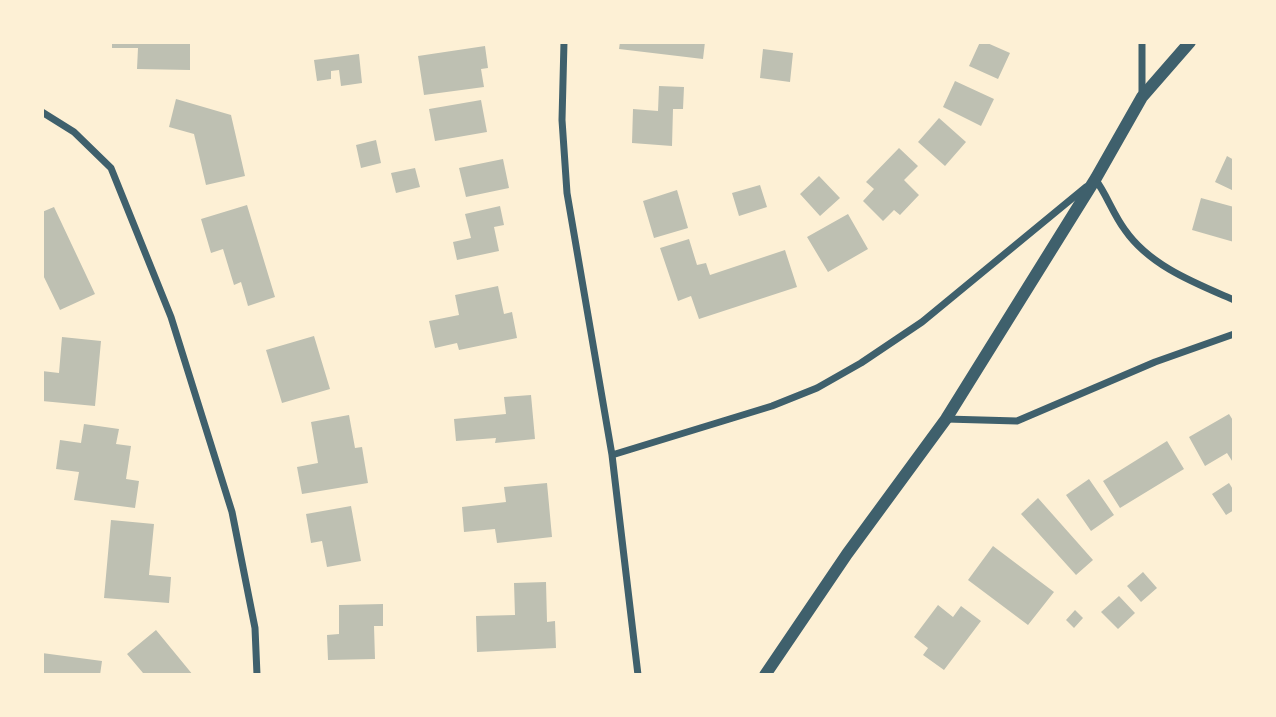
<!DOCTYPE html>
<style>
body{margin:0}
#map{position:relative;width:1276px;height:717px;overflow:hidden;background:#fdf0d5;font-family:"Public Sans",sans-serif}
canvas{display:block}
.frame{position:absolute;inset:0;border:44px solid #fdf0d5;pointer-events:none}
</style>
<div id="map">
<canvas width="1276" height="717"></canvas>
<div class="frame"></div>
</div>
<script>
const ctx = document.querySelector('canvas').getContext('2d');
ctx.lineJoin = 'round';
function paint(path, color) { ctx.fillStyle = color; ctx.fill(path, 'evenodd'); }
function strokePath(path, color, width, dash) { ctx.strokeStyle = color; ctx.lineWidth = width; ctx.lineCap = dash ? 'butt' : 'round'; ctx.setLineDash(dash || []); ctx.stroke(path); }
paint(new Path2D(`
 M112 42H190V70L137 69 138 48H112Z
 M620 42H705L703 59 619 49Z
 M980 42H985L1010 53 998 79 969 66Z
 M485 46 488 68 481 69 484 87 424 95 418 56Z
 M763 49 793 53 790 82 760 78Z
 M359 54 362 83 341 86 339 70 331 71V79L317 81 314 60Z
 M955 81 994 99 981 126 943 107Z
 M659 86 684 87 683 109H673L672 146 632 143 633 109 658 111Z
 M176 99 231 115 245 176 206 185 194 134 169 127Z
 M481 100 487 132 435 141 429 109Z
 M939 118 966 142 945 166 918 142Z
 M376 140 381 163 361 168 356 145Z
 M899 148 918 166 904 180 919 195 900 215 894 210 883 221 863 201 874 189 866 182Z
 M1227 156 1234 160V191L1215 182Z
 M503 159 509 188 466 197 459 168Z
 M415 168 420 187 396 193 391 173Z
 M819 176 840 198 820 216 800 194Z
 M760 185 767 207 739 216 732 193Z
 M677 190 688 228 654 238 643 201Z
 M1201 198 1234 207V242L1192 230Z
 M247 205 275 297 248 306 241 282 234 285 223 249 211 253 201 219Z
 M500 206 504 225 494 227 499 251 457 260 453 242 471 238 465 214Z
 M54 207 95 294 60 310 42 273V212Z
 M848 214 868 249 828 272 807 237Z
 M689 239 697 265 706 263 710 275 785 250 797 287 699 319 691 296 678 301 660 248Z
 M498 286 504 314 512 312 517 338 459 350 457 343 435 348 429 321 459 315 455 295Z
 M314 336 330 389 282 403 266 350Z
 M62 337 101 341 95 406 42 401V371L59 373Z
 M531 395 535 439 495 443 496 438 456 441 454 419 506 414 504 397Z
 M1229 414 1234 422V464L1227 453 1205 466 1189 437Z
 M349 415 355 448 362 447 368 483 302 494 297 467 318 463 311 422Z
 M84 424 119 429 116 444 131 446 126 479 139 481 135 508 74 500 79 472 56 469 60 440 81 443Z
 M1167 441 1184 469 1120 508 1103 481Z
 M1089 479 1114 515 1091 531 1066 495Z
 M547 483 552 537 497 543 495 529 464 532 462 507 506 502 504 487Z
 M1229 483 1234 491V510L1226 515 1212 494Z
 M1038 498 1093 560 1076 575 1021 514Z
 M351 506 361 561 327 567 322 541 311 543 306 514Z
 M111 520 154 524 149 575 171 577 169 603 104 598Z
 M993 546 1054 592 1028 625 968 580Z
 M1143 572 1157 588 1141 602 1127 586Z
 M546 582 547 622 555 621 556 648 477 652 476 616 515 615 514 583Z
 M1119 596 1135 613 1118 629 1101 612Z
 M383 604V626H374L375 659 328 660 327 635 339 634V605Z
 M938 605 953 617 961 606 981 621 944 670 923 655 928 648 914 637Z
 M1075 610 1083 618 1074 628 1066 620Z
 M156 630 193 675H141L143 673 127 654Z
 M42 653 102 661 100 675H42Z`), '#bec0b2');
strokePath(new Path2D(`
 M564 42 562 120 567 193 612 455 638 675
 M1142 42V96
 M42 112 74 132 111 168 171 317 232 512 255 628 257 675
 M1095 179C1106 193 1113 214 1125 230 1150 266 1195 283 1234 300
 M946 419 1017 421 1155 362 1234 334
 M612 455 772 406 817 388 861 363 922 322 1086 187`), '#3f606c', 7);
strokePath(new Path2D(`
 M765 675 847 554 946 419 1096 178 1142 97 1190 42`), '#3f606c', 12);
</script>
